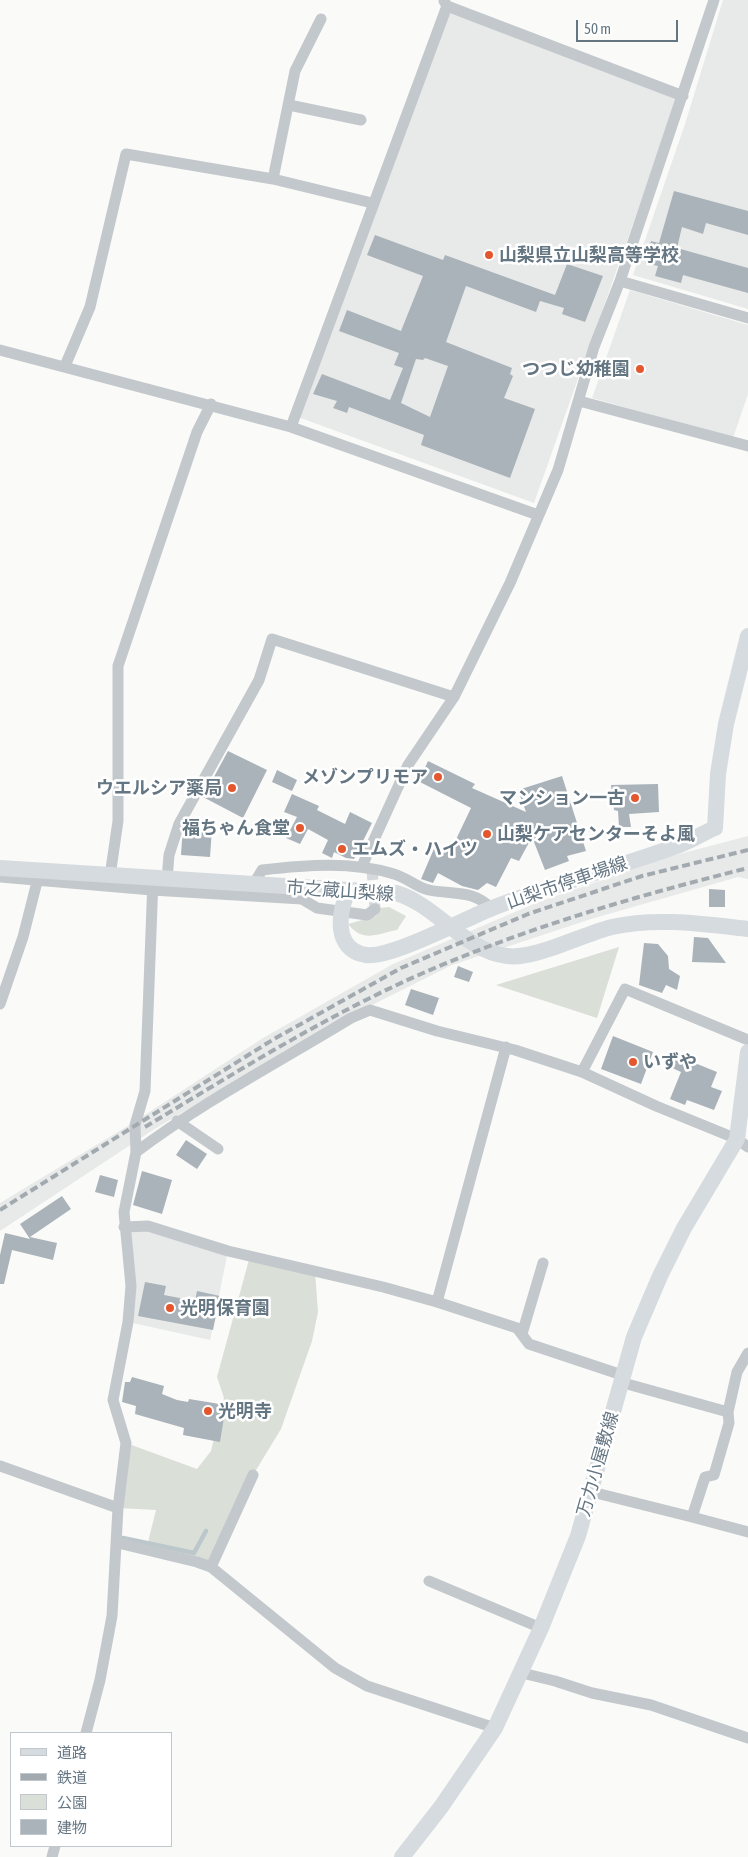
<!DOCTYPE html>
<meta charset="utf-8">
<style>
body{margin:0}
#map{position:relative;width:748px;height:1857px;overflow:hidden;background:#fafaf8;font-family:"Asap Condensed","Noto Sans JP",sans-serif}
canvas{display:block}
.legend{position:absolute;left:10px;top:1732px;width:162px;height:115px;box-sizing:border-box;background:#fff;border:1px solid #c1c8cd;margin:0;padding:6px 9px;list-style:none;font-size:15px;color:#657683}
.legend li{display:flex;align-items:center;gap:10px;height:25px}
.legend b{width:25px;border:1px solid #c1c8cd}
.scale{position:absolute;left:576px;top:20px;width:102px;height:22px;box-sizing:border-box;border:2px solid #657683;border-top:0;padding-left:6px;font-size:15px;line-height:18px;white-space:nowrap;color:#657683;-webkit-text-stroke:4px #fff;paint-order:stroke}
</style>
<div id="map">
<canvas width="748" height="1857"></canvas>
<ul class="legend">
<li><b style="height:6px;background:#d6dbdf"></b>道路</li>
<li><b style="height:6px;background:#a2aab0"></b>鉄道</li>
<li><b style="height:14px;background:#dadfd7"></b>公園</li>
<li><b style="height:14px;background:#aab3b9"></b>建物</li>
</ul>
<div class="scale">50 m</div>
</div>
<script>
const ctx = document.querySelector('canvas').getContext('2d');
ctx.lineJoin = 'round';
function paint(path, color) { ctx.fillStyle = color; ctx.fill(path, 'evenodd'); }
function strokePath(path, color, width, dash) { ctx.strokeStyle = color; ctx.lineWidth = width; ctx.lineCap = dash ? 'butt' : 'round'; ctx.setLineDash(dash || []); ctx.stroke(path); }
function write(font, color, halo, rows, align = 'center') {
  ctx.font = font + ' "Asap Condensed","Noto Sans JP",sans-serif'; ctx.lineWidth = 5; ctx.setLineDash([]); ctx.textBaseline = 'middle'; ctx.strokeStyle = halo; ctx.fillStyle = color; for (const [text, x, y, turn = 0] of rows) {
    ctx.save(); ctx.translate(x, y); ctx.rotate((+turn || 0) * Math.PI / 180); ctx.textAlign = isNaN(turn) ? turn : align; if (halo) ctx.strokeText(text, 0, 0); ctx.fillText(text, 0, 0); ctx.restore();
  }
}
paint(new Path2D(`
 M723 0H748V309L633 275 685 124Z
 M449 13 679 94 534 503 295 416Z
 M630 290 748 325V394L733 438 592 398Z
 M748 836V879L738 877 591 919 452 965 354 1014 272 1059 153 1130 0 1231V1203L131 1124 263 1038 393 964 536 903 668 857Z
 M148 1226 228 1251 210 1340 128 1322 124 1227Z`), '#e8e9e9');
paint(new Path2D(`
 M389 907 406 916 397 930C376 934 363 943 348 924L376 916 380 908Z
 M619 947 597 1018 496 985Z
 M250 1256 315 1272 318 1312 312 1341 281 1429 253 1475 211 1567 146 1550 156 1510 118 1508 126 1443 197 1469 211 1451 224 1398 217 1377Z`), '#dadfd7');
strokePath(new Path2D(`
 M123 1538 194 1553 206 1531`), '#bbc7cb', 4.5);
paint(new Path2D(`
 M674 191 748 211V235L706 223 703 234 682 227 677 248 748 268V293L683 275 681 283 655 276 658 266 645 263 651 241 659 243Z
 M375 235 443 260 445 255 555 295 567 264 603 276 585 322 562 314 564 308 540 301 536 312 466 286 446 342 512 368 510 374 513 376 504 398 535 409 510 478 421 445 424 435 349 407 347 413 333 408 337 401 313 394 322 374 390 400 403 368 394 365 399 353 339 331 347 310 401 331 423 276 367 255ZM425 358 448 366 430 417 401 403 416 359 423 360Z
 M228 751 267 770 243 818 203 797Z
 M428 761 475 784 472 788 526 812 518 790 562 776 586 851 567 856 569 861 545 870 532 837 519 861 511 858 496 887 487 883 478 890 462 886 438 873 433 883 421 879 436 844 451 850 471 808 414 779 419 770 423 772Z
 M277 770 297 780 292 791 272 782Z
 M658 784 659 812 629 814 631 827H619L618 811 614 810 611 785Z
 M292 794 319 806 317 810 345 824 350 812 372 823 354 859 346 858 334 852 332 858 322 853 328 840 308 829 300 844 286 838 297 817 284 812Z
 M186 827 212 829 210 857 181 855 182 840Z
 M709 889 725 890V907H709Z
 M694 937 708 938 726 963 692 962Z
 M644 943 658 944 668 956 669 969 680 976 677 990 666 985 662 993 639 985Z
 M458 966 473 972 469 982 454 977Z
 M411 989 439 998 433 1015 405 1005Z
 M613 1036 653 1052 641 1084 601 1069Z
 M675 1055 717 1072 711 1087 722 1091 714 1110 687 1100 685 1105 670 1099 681 1072 670 1067Z
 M186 1140 207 1154 197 1169 176 1155Z
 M142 1171 172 1180 162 1214 133 1205Z
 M100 1175 118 1180 114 1197 95 1192Z
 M62 1196 71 1209 30 1237 57 1243 53 1260 12 1250 4 1284H0V1255L5 1233 30 1239 20 1224Z
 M145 1282 166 1286 164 1295 195 1301 197 1291 220 1296 213 1330 138 1316Z
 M132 1377 164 1386 162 1394 177 1400 188 1402 189 1399 226 1405 220 1442 183 1435 184 1428 135 1414 136 1406 122 1402 125 1382H130Z`), '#aab3b9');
strokePath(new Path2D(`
 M372 869 375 909`), '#d5d9db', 11, [11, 5.5]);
strokePath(new Path2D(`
 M444 1 447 6 683 96
 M289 105 361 120
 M273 179 295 71 321 19
 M620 281 748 318
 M0 350 291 427 538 515
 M65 366 90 307 126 154 273 179 372 203
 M579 401 748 446
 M291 427 447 6
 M362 866 408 765 454 697 510 583 558 470 594 347 620 281 714 0
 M110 876 118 821V666L197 432 211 404
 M0 877 152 890 302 899 317 908 367 915 375 909
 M167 880 169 855 179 824 259 680 272 639 454 697
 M253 885 262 870C305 865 352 861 394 874 406 877 417 888 429 890 452 895 474 889 492 909
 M0 1004 23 937 39 874
 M582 1072 625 989 748 1040
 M177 1121 218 1149
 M136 1152C204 1101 279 1062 351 1018L370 1010 437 1031 515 1050 582 1072 656 1106 737 1139 748 1147
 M124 1227 148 1226 228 1251 383 1287 437 1302 517 1328 529 1344 622 1375
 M437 1302 506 1047
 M522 1334 543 1263
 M620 1382 728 1412
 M0 1466 118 1508
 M592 1492 692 1517 705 1477 714 1475 729 1423 728 1412 737 1372 748 1353
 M692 1517 748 1532
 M118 1543 197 1562 211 1567 335 1668 367 1686 495 1728
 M211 1567 253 1475
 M429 1581 541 1628
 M522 1673 555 1681 592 1693 651 1705 748 1738
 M86 1733 100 1680 112 1616 118 1508 126 1443 113 1400 128 1322 131 1286 124 1212 136 1152 135 1125 145 1091 153 879
 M52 1857 55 1846`), '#c3c8cc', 11);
strokePath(new Path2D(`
 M0 868 396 893C437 905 464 951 507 956 534 960 583 934 612 927 656 917 703 924 748 929
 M349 890C338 911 333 950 366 955 389 959 465 919 490 909 550 885 613 869 674 847 689 842 701 834 715 828L718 774 726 724 748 636
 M402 1857 441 1807 495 1728 541 1628 578 1536 634 1337 660 1276 684 1228 737 1139 748 1052`), '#d6dbdf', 16);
strokePath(new Path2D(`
 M145 1127C248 1065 351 1000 464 956 556 919 652 892 748 868
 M0 1210 274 1039 401 968 528 914 642 876 748 850`), '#a2aab0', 4, [8, 4]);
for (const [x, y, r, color] of [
 [489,255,5,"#e4572e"],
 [640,369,5,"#e4572e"],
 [438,777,5,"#e4572e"],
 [232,788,5,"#e4572e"],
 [635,798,5,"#e4572e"],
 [300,828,5,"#e4572e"],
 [487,834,5,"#e4572e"],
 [342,849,5,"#e4572e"],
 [633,1062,5,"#e4572e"],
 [170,1308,5,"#e4572e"],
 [208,1411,5,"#e4572e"]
]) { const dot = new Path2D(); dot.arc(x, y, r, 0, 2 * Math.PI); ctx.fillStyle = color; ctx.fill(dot); strokePath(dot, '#fff', 2); }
write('bold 18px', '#657683', '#fff', [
 ["山梨県立山梨高等学校",499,255],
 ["つつじ幼稚園",630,369,"right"],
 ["メゾンプリモア",428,777,"right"],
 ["ウエルシア薬局",222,788,"right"],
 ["マンション一古",625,798,"right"],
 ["福ちゃん食堂",290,828,"right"],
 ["山梨ケアセンターそよ風",497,834],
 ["エムズ・ハイツ",352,849],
 ["いずや",643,1062],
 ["光明保育園",180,1308],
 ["光明寺",218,1411]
], 'left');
write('18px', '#657683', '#fff', [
 ["山梨市停車場線",567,883,-19],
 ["市之蔵山梨線",340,891,4],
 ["万力小屋敷線",598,1464,-74]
]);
</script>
